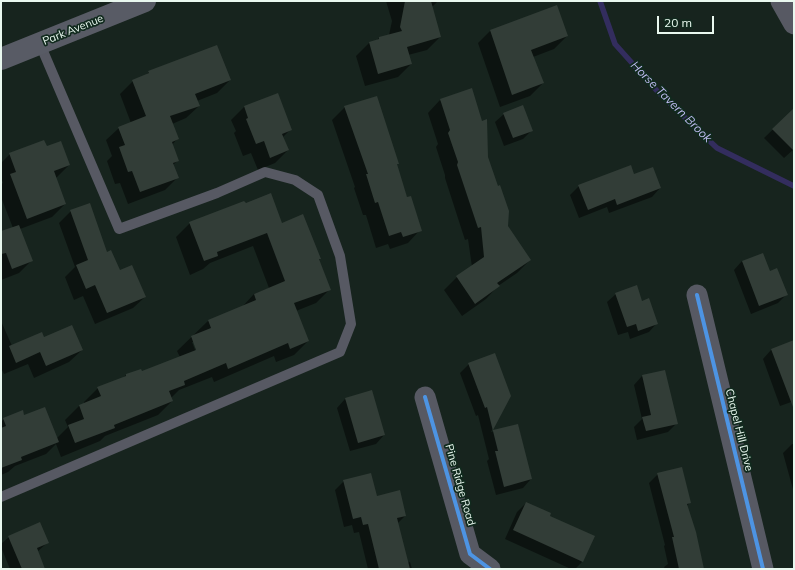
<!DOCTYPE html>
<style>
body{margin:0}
#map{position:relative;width:795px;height:570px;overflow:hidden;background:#17241e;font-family:Mulish,sans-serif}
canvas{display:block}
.frame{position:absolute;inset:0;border:2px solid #e9f8ef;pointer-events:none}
.scale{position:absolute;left:657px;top:16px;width:57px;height:18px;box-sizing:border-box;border:2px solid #e9f8ef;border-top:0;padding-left:5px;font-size:12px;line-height:14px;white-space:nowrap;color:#e9f8ef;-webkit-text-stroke:3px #112a1e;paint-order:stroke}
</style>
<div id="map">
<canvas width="795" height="570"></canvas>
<div class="frame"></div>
<div class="scale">20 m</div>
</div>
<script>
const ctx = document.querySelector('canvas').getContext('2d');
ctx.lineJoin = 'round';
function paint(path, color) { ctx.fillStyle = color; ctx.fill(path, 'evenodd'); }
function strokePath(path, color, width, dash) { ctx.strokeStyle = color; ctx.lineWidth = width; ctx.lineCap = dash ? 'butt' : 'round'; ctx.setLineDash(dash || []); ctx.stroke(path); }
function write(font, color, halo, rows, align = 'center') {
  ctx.font = font + ' Mulish,sans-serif'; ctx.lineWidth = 3.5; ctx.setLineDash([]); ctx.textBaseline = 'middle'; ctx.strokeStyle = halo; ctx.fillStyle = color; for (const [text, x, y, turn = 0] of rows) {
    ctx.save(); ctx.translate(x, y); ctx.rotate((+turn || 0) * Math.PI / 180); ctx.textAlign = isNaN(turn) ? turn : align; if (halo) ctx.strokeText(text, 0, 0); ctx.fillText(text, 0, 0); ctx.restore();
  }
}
paint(new Path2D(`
 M386 1H436L437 2 432 7 440 37 427 50 408 55 411 64 398 77 365 86 356 56 369 43 376 41 379 38 389 35 392 21Z
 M491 30 567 36 554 49 533 57 543 83 530 96 500 107 478 43Z
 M149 72 230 80 217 93 197 101 199 106 186 118 172 124 177 139 172 145 178 160 173 165 177 178 165 190 128 204 120 183 115 184 107 161 112 156 106 140 119 128 131 123 120 94 133 81 145 76Z
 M277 94 291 129 283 137 288 150 275 163 258 170 251 153 243 156 234 133 236 131 231 120 244 107Z
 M440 100 487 157 507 226 530 260 517 273 498 286 486 299 462 316 444 290 457 277 472 267 468 239 465 240 445 178V175L436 147 438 144 428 113Z
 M345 107 398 163 396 165 407 198 420 230 408 243 390 249 388 244 376 248 366 215H363L354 188 355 187 332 120Z
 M794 109V149L784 158 764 138Z
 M504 114 532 130 523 139 504 146 495 122Z
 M46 147 69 165 56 178 65 204 52 217 20 229 32 260 19 273 1 280V233L13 228 1 197V184L3 183 1 178V163L10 154Z
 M634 175 660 188 652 197 609 213 607 207 579 218 570 195 579 186Z
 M71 211 107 253 119 272 145 297 133 308 95 324 83 296 74 300 65 277 75 267 59 223Z
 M190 223 281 224 320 258 319 260 330 289 316 303 296 311 308 341 294 355 276 362 274 356 214 382 212 377 179 390 171 398 172 401 158 415 105 436 100 441 61 457 56 444 46 454 15 466 8 472 1 475V422L4 419 24 416 57 438 68 427 65 420 79 406 84 404V402L98 388 123 378 126 375 141 372 180 357 177 351 208 321 242 307 254 294 269 288 253 246 210 263 203 269 190 275 176 237ZM192 342H194L197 355Z
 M742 261 769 272 786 295 778 303 751 314 734 270Z
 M616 294 642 302 657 323 649 332 630 339 628 332 618 335 607 302Z
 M1 321 12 346 44 339 82 350 69 362 34 378 28 364 4 374 1 368Z
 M794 342V401L780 406 763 359 771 350Z
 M469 364 510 396 491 432 518 425 531 479 523 488 496 495 487 461 489 459 478 415 476 416 460 373Z
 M642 376 676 424 668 432 637 440 634 427 642 419 634 385Z
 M345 399 384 435 376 444 350 451 337 408Z
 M792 444H794V493L783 453Z
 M658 474 690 502 687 506 703 569H665L664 567 668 564 664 546 665 545 649 483Z
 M344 481 376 498 405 516 397 524 407 563 410 562 412 569H368L359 532 354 533 352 525 344 527 335 490Z
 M526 503 549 517 582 562 575 569H571L505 539 517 512Z
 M9 537 47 543 37 552 44 569H10L1 547V544Z`), '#0007');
strokePath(new Path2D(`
 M600 1 615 44 658 92 717 148 794 186`), '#332d5e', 5.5);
paint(new Path2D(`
 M405 1H431L441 37 407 47 412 64 378 74 369 42 379 39V37L402 31 400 27Z
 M557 5 568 36 531 50 544 83 512 95 490 30Z
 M217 45 231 80 195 94 200 106 170 116 179 139 172 142 179 161 173 163 179 178 140 192 132 171 128 172 119 147 125 145 118 127 146 116 132 80 149 73 148 71Z
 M472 88 482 121 487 119 488 157 498 186 500 185 509 211 508 226 531 260 497 283 500 286 475 304 456 276 484 257 481 227 478 228 457 165 458 162 448 133 450 130 440 99Z
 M278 93 292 130 282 134 289 150 270 158 264 141 256 144 246 119 248 118 244 106Z
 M377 96 399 164H397L407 197 411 196 422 231 403 237 401 232 389 236 378 202 375 203 366 174H368L344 106Z
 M523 105 533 131 513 138 503 113Z
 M794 108V151L772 129Z
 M44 140 47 146 61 141 70 165 54 171 66 204 27 219 10 174 16 172 9 153Z
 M631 165 634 174 653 167 661 188 617 205 615 199 588 210 578 185Z
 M271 193 282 223 303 214 321 259H319L331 290 294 303 309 341 290 349 288 343 228 369 226 363 184 381 185 385 169 391 173 401 114 425 115 428 75 443 68 425 84 419 79 405 101 396 97 387 126 376V374L141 369 142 371 196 350 191 336 211 328 208 320 256 300 254 294 285 281 267 233 217 252 218 256 204 261 189 222 244 201 246 203Z
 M90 203 107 252 111 250 120 270 132 265 146 297 107 313 95 285 86 289 76 265 88 260 70 210Z
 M19 225 33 261 12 269 6 253 1 254V231Z
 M763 253 770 271 777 268 788 295 759 306 742 261Z
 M637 285 642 301 649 298 658 324 638 331 636 324 627 327 615 293Z
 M72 325 83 350 46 366 40 352 16 363 9 346 42 332 44 337Z
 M794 340V407H793L771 349Z
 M495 353 511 396 493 430 518 424 532 479 504 487 495 451H498L487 407 485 408 468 363Z
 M665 370 678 424 646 431 642 417 651 415 642 375Z
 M372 390 385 435 358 443 345 398Z
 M45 407 59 442 21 457 22 460 1 468V428L6 426 3 418 23 410 24 415Z
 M682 467 691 503 687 504 696 532 704 569H679L672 537H674L657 473Z
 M371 473 377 496 400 490 406 516 397 518 410 569H379L368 524 363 525 361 517 353 519 343 480Z
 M526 502 551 513 550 516 595 536 583 562 513 530Z
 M40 522 49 543 37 548 45 569H22L8 536Z`), '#323d37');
strokePath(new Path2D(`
 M1 497 340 352 351 324 340 256 318 195 295 180 265 172 217 193 119 229 40 44`), '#575963', 10);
strokePath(new Path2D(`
 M781 1 794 24
 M697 295 763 569
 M425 397 470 554 490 569`), '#575963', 21);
strokePath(new Path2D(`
 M1 59 145 1`), '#585b65', 22);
strokePath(new Path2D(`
 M697 295 763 569
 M425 397 470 554 490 569`), '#4d94e3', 4);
write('11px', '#e9f8ef', '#112a1e', [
 ["Park Avenue",73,30,-22],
 ["Chapel Hill Drive",739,430,76],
 ["Pine Ridge Road",460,485,74]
]);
write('italic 12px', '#bfbcf1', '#112a1e', [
 ["Horse Tavern Brook",671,102,45]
]);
</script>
